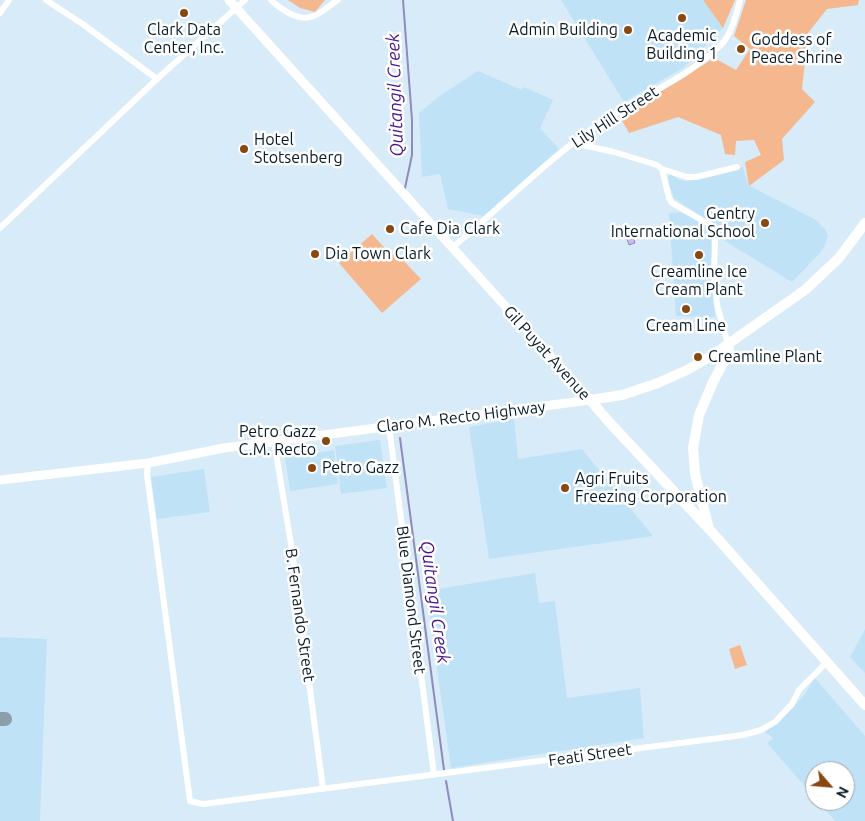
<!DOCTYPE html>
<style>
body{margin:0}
#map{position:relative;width:865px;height:821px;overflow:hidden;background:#d8ebf8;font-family:Ubuntu,sans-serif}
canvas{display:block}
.north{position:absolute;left:805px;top:761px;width:50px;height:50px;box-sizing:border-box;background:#fff;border:1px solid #9ca4a8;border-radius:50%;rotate:117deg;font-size:14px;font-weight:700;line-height:20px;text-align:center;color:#081b26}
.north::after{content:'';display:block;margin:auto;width:18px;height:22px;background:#884812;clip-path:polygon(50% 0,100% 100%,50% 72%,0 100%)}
</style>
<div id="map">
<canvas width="865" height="821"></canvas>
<div class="north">N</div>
</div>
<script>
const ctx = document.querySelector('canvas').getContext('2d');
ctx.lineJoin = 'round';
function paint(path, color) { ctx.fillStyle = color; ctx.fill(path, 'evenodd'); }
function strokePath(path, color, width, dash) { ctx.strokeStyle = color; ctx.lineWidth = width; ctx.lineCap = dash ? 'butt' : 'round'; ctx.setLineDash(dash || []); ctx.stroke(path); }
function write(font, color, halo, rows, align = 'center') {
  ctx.font = font + ' Ubuntu,sans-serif'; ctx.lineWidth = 5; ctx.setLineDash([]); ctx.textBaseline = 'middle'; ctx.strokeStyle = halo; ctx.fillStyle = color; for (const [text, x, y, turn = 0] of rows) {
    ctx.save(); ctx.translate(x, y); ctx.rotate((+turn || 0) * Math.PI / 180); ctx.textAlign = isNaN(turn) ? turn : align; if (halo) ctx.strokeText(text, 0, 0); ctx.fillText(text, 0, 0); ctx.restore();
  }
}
paint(new Path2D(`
 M561 0H703L723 28 683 68 624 102Z
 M478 71 522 90 524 87 553 100 540 128 559 149 484 216 448 209 440 174 422 177 419 113 441 95Z
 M743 167 748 185 816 220 825 229 828 236 825 245 821 252 792 282 720 238 714 225 674 198 669 184 668 176 670 174 680 180 688 181Z
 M680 212 702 222 711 229 715 317 676 316 669 213Z
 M514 419 518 459 582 449 653 536 489 559 469 427Z
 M380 440 387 488 341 494 335 446Z
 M334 450 338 484 290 491 285 457Z
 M204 469 210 512 157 519 151 477Z
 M535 573 539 603 555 601 567 698 640 688 644 738 451 768 426 591Z
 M865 629V673L850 657Z
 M0 637 47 639 40 821H0Z
 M815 678 865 736V821H835L818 801H845V771H815V798L767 743 773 738 765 732 791 710 804 695Z`), '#c0e2f7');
paint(new Path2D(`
 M288 0H325L315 12 300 8Z
 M703 0H735L723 28Z
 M746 0H859L858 5 827 9 808 33 802 89 815 102 782 139 784 160 749 186 745 162 761 155 754 140 736 141 735 155 725 154 721 135 678 117 629 133 620 117 714 58 736 70 750 49 734 36Z
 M372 234 391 255 395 252 421 279 382 313 339 263Z
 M740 645 747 665 735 669 729 649Z`), '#f5b78e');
const water = new Path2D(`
 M630 228 635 243 629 245 624 230Z`);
paint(water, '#c9bbf9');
strokePath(water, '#8f8bba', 1);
strokePath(new Path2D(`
 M403 0 412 120V155L405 188
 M400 438 444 770
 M446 781 453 821`), '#8f8bba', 2);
strokePath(new Path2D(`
 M0 719H5`), '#8c9eaa', 14);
strokePath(new Path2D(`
 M46 0 84 25 157 79
 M271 0C281 10 299 22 314 16 322 13 330 5 338 0
 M0 13 9 0
 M573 143 614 152 657 165 662 169 669 198 672 203 712 226 715 236 714 276 717 305 728 344
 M662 169 687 177H696L737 167
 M0 228 157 79 245 0
 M453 247C501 207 546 161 597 125 637 97 686 80 721 45 732 33 736 15 740 0
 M389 426 434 775
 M274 441 291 544 323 789
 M148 463 147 474 190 801 203 804 743 735 761 730 775 722 792 704 799 690 826 663`), '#fff', 6);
strokePath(new Path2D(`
 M229 0 590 400
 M0 480 148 463 224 448 590 400`), '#fff', 9);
strokePath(new Path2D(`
 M590 400 609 422 710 530 865 705
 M590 400 622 395 658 383 687 370 711 356 805 290 839 258 865 223
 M709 529 695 474 693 448 699 415 713 382 729 352 728 344`), '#fff', 10);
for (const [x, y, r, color] of [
 [184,13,5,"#884812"],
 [682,18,5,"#884812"],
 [628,30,5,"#884812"],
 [741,49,5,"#884812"],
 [244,149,5,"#884812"],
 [765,223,5,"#884812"],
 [390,229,5,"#884812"],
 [315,254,5,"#884812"],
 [699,255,5,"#884812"],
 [686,309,5,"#884812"],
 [698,357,5,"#884812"],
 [326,441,5,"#884812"],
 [312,468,5,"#884812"],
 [565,488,5,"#884812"]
]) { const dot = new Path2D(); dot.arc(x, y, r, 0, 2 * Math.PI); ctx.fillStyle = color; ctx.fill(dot); strokePath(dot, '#fff', 2); }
write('16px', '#081b26', '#fff', [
 ["Clark Data",184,30,"center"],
 ["Center, Inc.",184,48,"center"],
 ["Admin Building",618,30,"right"],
 ["Academic",682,36,"center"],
 ["Building 1",682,54,"center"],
 ["Goddess of",751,40],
 ["Peace Shrine",751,58],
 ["Hotel",254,140],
 ["Stotsenberg",254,158],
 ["Gentry",755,214,"right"],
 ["International School",755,232,"right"],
 ["Cafe Dia Clark",400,229],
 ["Dia Town Clark",325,254],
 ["Creamline Ice",699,272,"center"],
 ["Cream Plant",699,290,"center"],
 ["Cream Line",686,326,"center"],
 ["Creamline Plant",708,357],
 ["Petro Gazz",316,432,"right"],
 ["C.M. Recto",316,450,"right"],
 ["Petro Gazz",322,468],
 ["Agri Fruits",575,479],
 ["Freezing Corporation",575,497]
], 'left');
write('16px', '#081b26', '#fff', [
 ["Lily Hill Street",615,117,-33],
 ["Gil Puyat Avenue",547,353,48],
 ["Claro M. Recto Highway",461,417,-7],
 ["Blue Diamond Street",411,600,83],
 ["B. Fernando Street",300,615,82],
 ["Feati Street",590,755,-8]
]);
write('italic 18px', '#48168d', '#fff', [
 ["Quitangil Creek",395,95,-92],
 ["Quitangil Creek",435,602,82]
]);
</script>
